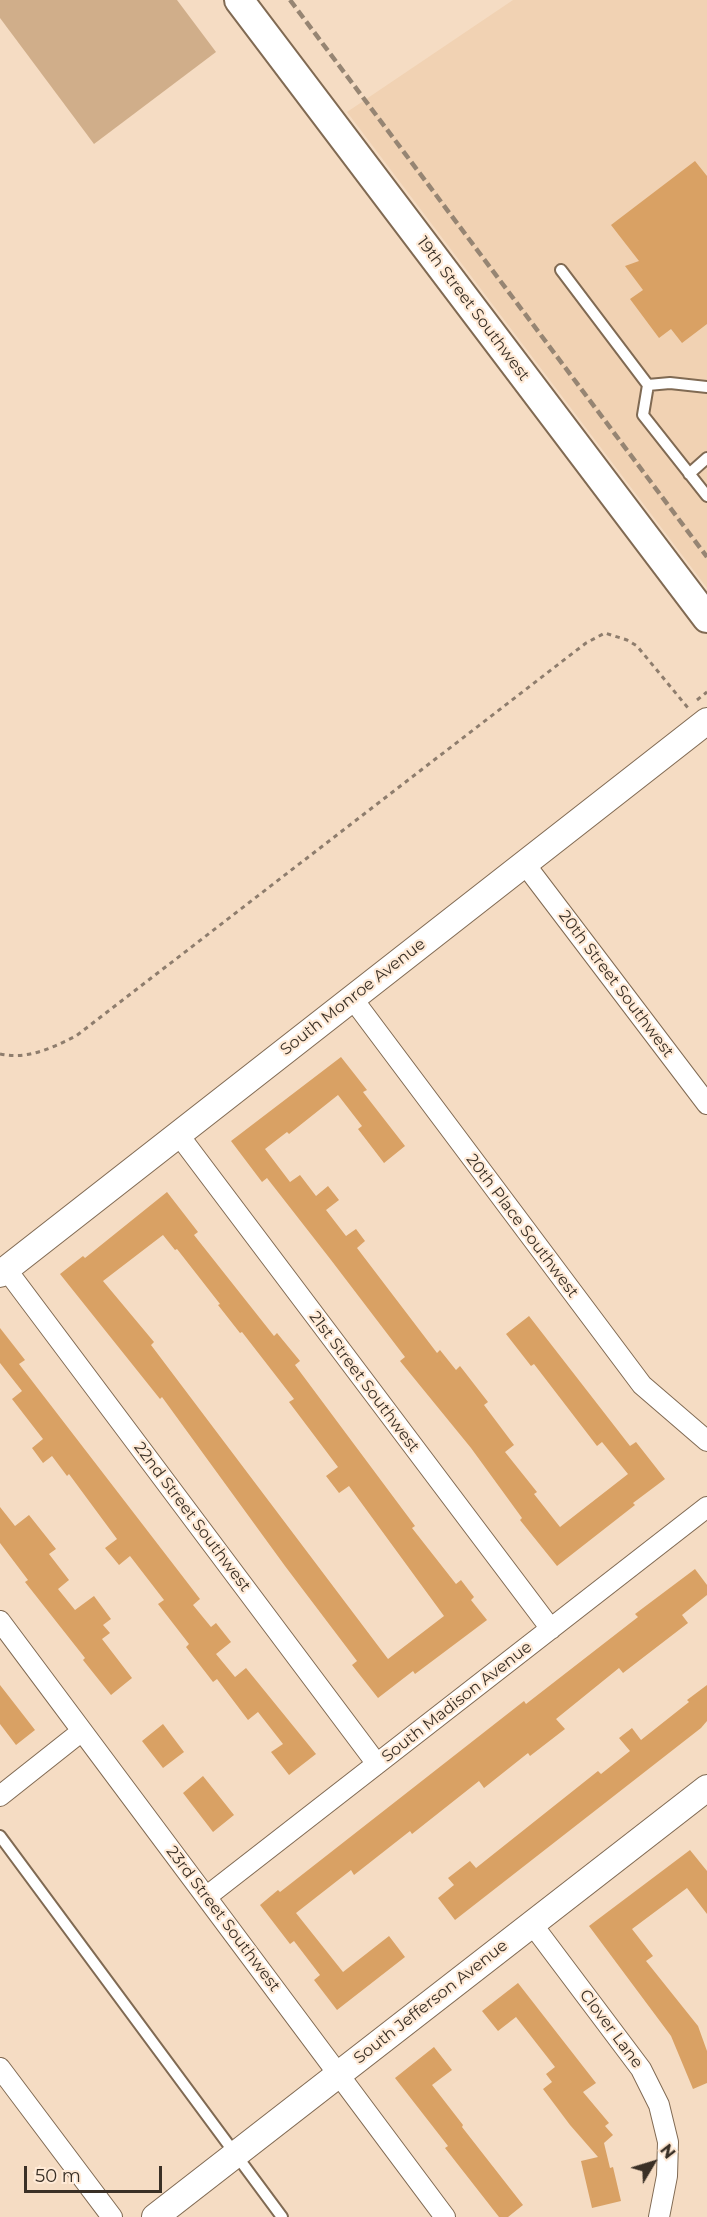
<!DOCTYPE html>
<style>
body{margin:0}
#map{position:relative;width:707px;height:2217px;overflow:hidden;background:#f5dcc3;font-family:Montserrat,sans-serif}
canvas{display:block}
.north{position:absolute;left:623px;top:2133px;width:60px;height:60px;-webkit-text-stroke:4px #ffead6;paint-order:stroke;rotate:52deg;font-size:16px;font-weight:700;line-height:24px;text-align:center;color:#3a3026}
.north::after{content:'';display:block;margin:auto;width:21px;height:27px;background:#3a3026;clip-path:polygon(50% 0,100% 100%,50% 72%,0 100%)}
.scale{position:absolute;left:24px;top:2166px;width:138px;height:27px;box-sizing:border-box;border:3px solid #3a3026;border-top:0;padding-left:8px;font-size:18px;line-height:21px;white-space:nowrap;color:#3a3026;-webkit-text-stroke:4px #ffead6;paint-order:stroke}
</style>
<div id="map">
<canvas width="707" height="2217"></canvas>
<div class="north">N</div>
<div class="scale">50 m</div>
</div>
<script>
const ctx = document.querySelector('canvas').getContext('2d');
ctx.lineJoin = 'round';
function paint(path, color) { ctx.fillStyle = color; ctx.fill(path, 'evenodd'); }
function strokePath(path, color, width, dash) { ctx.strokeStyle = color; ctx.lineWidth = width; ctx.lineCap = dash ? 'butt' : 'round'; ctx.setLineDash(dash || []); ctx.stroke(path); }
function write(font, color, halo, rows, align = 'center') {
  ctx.font = font + ' Montserrat,sans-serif'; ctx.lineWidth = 4.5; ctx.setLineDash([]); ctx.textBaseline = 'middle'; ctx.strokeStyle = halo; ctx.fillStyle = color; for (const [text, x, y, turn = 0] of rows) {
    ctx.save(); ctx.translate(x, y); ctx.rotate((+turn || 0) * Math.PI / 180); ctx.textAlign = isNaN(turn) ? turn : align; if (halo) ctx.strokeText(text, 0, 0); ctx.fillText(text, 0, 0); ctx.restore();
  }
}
paint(new Path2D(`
 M513 0H707V588L347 112Z`), '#f1d2b3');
paint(new Path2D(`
 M0 0H177L216 52 94 144 0 18Z`), '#d0ae8a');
paint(new Path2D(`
 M695 161 707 176V324L682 343 671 329 659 338 630 299 643 290 625 266 639 261 611 225Z
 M341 1057 367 1090 363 1092 405 1146 384 1163 358 1129 362 1126 338 1095 289 1134 287 1132 265 1149 290 1182 300 1175 316 1196 328 1186 339 1200 326 1210 346 1236 356 1229 365 1241 357 1248 437 1353 440 1350 456 1370 460 1366 488 1402 484 1405 514 1445 505 1452 537 1492 534 1494 560 1527 628 1474 602 1442 597 1446 534 1364 531 1366 506 1334 529 1316 630 1446 636 1442 665 1479 633 1503 635 1505 557 1566 520 1520 522 1518 471 1448 400 1361 405 1357 331 1260 267 1178 262 1182 231 1141Z
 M167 1192 198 1232 194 1235 274 1336 277 1333 300 1361 295 1365 415 1526 412 1528 456 1584 461 1580 474 1597 471 1600 487 1620 415 1674 413 1671 378 1698 352 1665 357 1661 285 1566 162 1397 160 1399 60 1274 83 1256 85 1258ZM163 1235 175 1250 177 1249 220 1304 218 1305 240 1333 242 1332 294 1399 289 1402 338 1467 326 1476 339 1493 349 1486 444 1616 388 1659 151 1345 154 1342 103 1281Z
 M0 1328 25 1360 19 1364 200 1599 193 1605 211 1627 216 1623 231 1642 216 1654 235 1677 246 1668 316 1754 289 1775 271 1752 283 1744 258 1712 248 1720 217 1679 213 1682 186 1647 189 1644 158 1604 164 1600 130 1556 119 1565 105 1548 117 1539 69 1474 67 1476 52 1456 43 1463 32 1448 43 1439 12 1399 22 1391 0 1363Z
 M0 1507 15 1526 29 1515 56 1549 49 1554 69 1580 58 1589 75 1610 94 1596 111 1619 103 1625 110 1633 102 1639 132 1678 111 1695 83 1660 85 1658 25 1582 28 1580 0 1543Z
 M695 1569 707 1585V1595L682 1615 688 1623 623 1673 619 1668 556 1719 565 1729 530 1756 528 1753 484 1788 479 1781 412 1834 410 1831 354 1875 351 1870 296 1913 343 1972 389 1936 405 1957 337 2010 314 1980 320 1975 294 1941 290 1944 260 1905 278 1890 280 1892 524 1701 526 1704 638 1617 635 1614Z
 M0 1685 35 1730 16 1745 0 1724Z
 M707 1685V1721L701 1728 455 1920 438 1898 454 1885 448 1878 470 1861 476 1868 598 1771 601 1774 630 1751 619 1738 632 1728 641 1740 689 1702 687 1700Z
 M163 1724 184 1752 163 1768 142 1741Z
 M203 1776 234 1815 213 1832 183 1793Z
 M690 1850 707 1871V1914L687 1888 632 1929 653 1956 646 1961 698 2026 707 2051V2083L693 2089 671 2036 589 1926Z
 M518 1983 596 2083 583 2092 609 2123 605 2126 613 2135 604 2143 610 2168 613 2167 621 2201 592 2208 581 2161 598 2157 570 2125 543 2089 552 2082 546 2074 555 2067 516 2017 498 2031 482 2011Z
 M434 2047 452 2070 432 2085 463 2125 462 2127 523 2205 508 2217H499L445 2148 448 2146 395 2078Z`), '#d9a164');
const service = new Path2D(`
 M561 270 648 385 643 415 707 496
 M648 385 670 383 707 387
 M689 474 707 458
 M0 1836 282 2217`);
const minor = new Path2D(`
 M524 863 707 1104
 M352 998 642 1385 707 1441
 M178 1134 551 1629
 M6 1269 377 1764
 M0 1621 445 2217
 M0 1796 82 1731
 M206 1897 707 1507
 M532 1924 641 2069 659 2105 668 2142 667 2176 659 2217
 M0 2068 112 2217`);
const tertiary = new Path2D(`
 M0 1274 707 721
 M155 2217 707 1788`);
const secondary = new Path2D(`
 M239 0 707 618`);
strokePath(service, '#806a53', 14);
strokePath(minor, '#806a53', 22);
strokePath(tertiary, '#806a53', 28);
strokePath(secondary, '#806a53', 32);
strokePath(new Path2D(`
 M697 700 707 692
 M0 1054C27 1060 52 1048 76 1036L586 643 605 633 627 640 637 646 688 708`), '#8e7d6d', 3, [4.5, 4.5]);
strokePath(service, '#fff', 10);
strokePath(minor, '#fff', 20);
strokePath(tertiary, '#fff', 26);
strokePath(secondary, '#fff', 28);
strokePath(new Path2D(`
 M290 0 707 557`), '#968573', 4.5, [9, 4.5]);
write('16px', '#3a3026', '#ffead6', [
 ["19th Street Southwest",473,309,53],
 ["20th Street Southwest",616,984,53],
 ["South Monroe Avenue",353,997,-38],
 ["20th Place Southwest",522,1226,53],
 ["21st Street Southwest",364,1382,53],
 ["22nd Street Southwest",192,1517,53],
 ["South Madison Avenue",457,1702,-38],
 ["23rd Street Southwest",223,1919,53],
 ["South Jefferson Avenue",431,2002,-38],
 ["Clover Lane",611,2029,53]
]);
</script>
